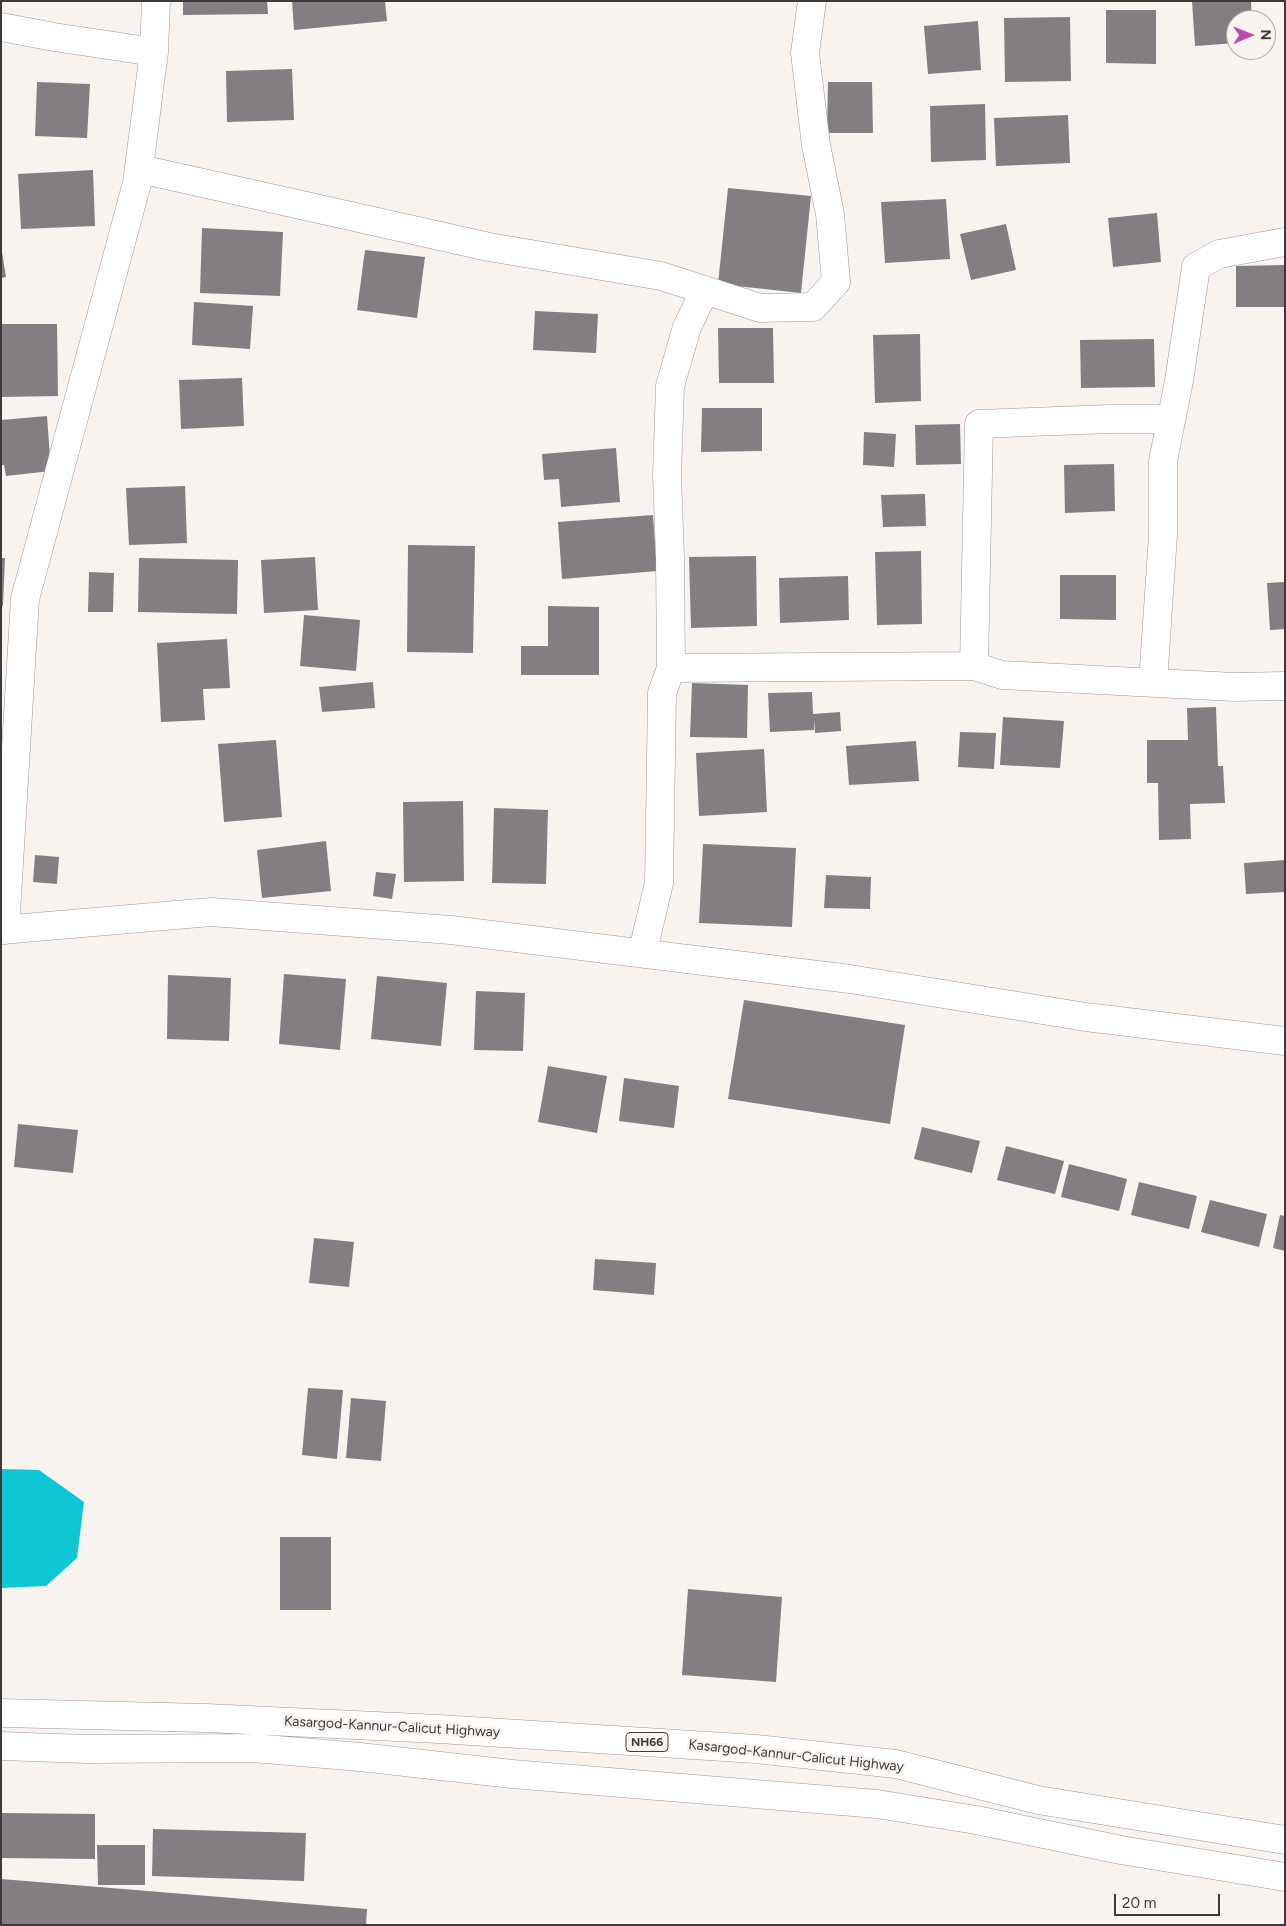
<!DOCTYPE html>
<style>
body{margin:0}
#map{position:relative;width:1286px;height:1926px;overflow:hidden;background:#f9f3f0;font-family:Figtree,sans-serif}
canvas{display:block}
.frame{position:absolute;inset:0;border:2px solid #3d3b3a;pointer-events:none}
.north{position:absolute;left:1226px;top:10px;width:50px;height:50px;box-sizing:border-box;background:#f9f3f0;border:1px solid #aea9a7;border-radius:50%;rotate:89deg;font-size:14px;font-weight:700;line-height:20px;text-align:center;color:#3d3b3a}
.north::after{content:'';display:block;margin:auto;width:18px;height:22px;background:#b64cad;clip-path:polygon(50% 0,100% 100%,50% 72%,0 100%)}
.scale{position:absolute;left:1114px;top:1894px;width:106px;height:22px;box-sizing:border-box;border:2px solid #3d3b3a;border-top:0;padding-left:6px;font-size:15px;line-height:18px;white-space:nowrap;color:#3d3b3a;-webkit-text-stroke:4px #f9f3f0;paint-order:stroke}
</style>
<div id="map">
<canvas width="1286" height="1926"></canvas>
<div class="frame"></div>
<div class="north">N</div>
<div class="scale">20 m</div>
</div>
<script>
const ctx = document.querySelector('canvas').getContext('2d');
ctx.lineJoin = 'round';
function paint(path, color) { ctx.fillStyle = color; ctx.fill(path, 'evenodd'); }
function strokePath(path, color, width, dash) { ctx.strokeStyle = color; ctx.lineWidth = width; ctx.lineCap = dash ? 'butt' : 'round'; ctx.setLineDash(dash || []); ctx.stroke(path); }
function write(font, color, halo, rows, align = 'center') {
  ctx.font = font + ' Figtree,sans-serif'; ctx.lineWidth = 5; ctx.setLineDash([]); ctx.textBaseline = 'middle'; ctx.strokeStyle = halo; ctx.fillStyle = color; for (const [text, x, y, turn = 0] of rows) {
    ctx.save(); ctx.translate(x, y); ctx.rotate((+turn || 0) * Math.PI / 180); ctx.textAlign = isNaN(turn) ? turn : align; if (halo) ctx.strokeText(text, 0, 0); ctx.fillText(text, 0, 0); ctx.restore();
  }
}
paint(new Path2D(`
 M1 1469 39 1470 84 1502 77 1558 46 1586 1 1588Z`), '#0fc7d4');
paint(new Path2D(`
 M183 1H267L268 14 183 15Z
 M292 1H385L387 21 294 30Z
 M1192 1H1251L1252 20H1236V43L1195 46Z
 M1106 10H1156V64L1106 63Z
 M1070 17 1071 81 1005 82 1004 18Z
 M978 21 981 70 928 74 924 26Z
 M292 69 294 120 227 122 226 71Z
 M37 82 90 84 87 138 35 136Z
 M828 82H872L873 133H827Z
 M985 104 986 160 931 162 930 106Z
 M1068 115 1070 163 996 166 994 118Z
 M93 170 95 226 21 229 18 174Z
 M728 188 811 196 801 293 718 284Z
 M946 199 950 259 885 263 881 202Z
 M1157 213 1161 262 1113 267 1108 218Z
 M1006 224 1016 270 971 280 960 234Z
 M202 228 283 232 280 296 200 293Z
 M1 246 6 277 1 278Z
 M365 250 425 257 417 318 357 310Z
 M1285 265V307H1236V266Z
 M194 302 253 306 250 349 192 345Z
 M535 311 598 314 596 353 533 350Z
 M1 324H57L58 396 1 397Z
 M718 328H773L774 383H719Z
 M920 334 921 401 875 403 873 335Z
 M1154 339 1155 387 1081 388 1080 340Z
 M242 378 244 426 181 429 179 380Z
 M702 408H762V451L701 452Z
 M47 416 51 471 6 476 4 465H1V420Z
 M960 424 961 464 916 465 915 425Z
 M864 432 896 434 894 467 863 465Z
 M616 448 620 502 561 507 559 479 544 480 542 454Z
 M1114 464 1115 511 1065 513 1064 465Z
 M185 486 187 543 129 545 126 488Z
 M925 494 926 526 883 527 881 495Z
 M653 515 657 571 562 579 558 522Z
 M408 545 475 546 473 653 407 652Z
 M921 551 922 624 877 625 875 552Z
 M756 556 757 626 691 628 689 557Z
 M315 557 318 610 264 613 261 560Z
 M1 558H5L3 606H1Z
 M139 558 238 560 237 614 138 612Z
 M89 572 114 573 113 612H88Z
 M1060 575H1116V620L1060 619Z
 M848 576 849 620 780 623 779 578Z
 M1285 582V629L1270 630 1267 583Z
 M548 606 599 607V675H521V646H548Z
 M304 615 360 620 356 671 300 666Z
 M227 639 230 688 203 689 205 720 161 722 157 643Z
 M373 682 375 708 322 712 319 687Z
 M692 683 748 685 747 738 690 737Z
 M812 692 813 714 840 712 841 731 815 733 814 719V730L770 732 768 693Z
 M1216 707 1218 766H1223L1225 803 1190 804 1191 839 1159 840 1158 783H1147V740H1188L1187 708Z
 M1003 717 1064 721 1060 768 1000 765Z
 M960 732 996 733 994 769 958 767Z
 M276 740 282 817 224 822 218 744Z
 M916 741 919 781 849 785 846 746Z
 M764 749 767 812 699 816 696 753Z
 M463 801 464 881 404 882 403 802Z
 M494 808 548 810 546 884 492 883Z
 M326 841 331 891 262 898 257 850Z
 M703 844 796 848 792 927 699 923Z
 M35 855 59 857 57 884 33 882Z
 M1285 860V892L1246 894 1244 863Z
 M376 872 396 874 392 899 373 896Z
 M826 875 871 877 870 909 824 908Z
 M284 974 346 979 340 1050 279 1044Z
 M168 975 231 978 229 1041 167 1039Z
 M377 976 447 983 441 1046 371 1039Z
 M476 991 525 993 523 1051 474 1050Z
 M744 1000 905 1025 890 1124 728 1099Z
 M548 1066 607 1076 597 1133 538 1122Z
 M624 1078 679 1086 674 1128 619 1121Z
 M18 1124 78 1130 73 1173 14 1167Z
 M922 1127 980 1141 972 1173 914 1159Z
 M1006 1146 1064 1161 1055 1194 997 1180Z
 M1069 1164 1127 1179 1119 1211 1061 1197Z
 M1139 1182 1197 1196 1189 1229 1131 1215Z
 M1210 1200 1267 1214 1259 1247 1201 1232Z
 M1280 1215 1285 1216V1251L1273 1248Z
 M314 1238 354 1242 349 1287 309 1283Z
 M595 1259 656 1263 654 1295 593 1290Z
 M308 1388 343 1390 337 1459 302 1455Z
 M351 1398 386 1401 381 1461 346 1458Z
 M280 1537H331V1610H280Z
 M688 1589 782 1597 776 1682 682 1675Z
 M1 1813 95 1814V1859L1 1858Z
 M153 1829 306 1833 304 1881 152 1876Z
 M97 1845H145V1885H98Z
 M1 1879 367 1909 366 1925H1Z`), '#827e81');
const minor = new Path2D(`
 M1 27 54 37 154 52
 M140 169 489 247 661 276 760 308 813 307 836 282 830 214 816 145 805 53 812 1
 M974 666 979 424 1109 419H1171
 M671 668 670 558 667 475 670 386 687 327 705 290
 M1153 682 1163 535V461L1179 381 1196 267 1219 254 1285 242
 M1 930 211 912 451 930 850 979 1086 1017 1285 1041
 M5 930 25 599 137 183 154 52 156 1
 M645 954V942L659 883 662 693 671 668 974 666 1002 675 1234 687 1285 686`);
const highway = new Path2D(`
 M1 1713 206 1718 439 1729 756 1749 896 1764 1038 1800 1285 1840
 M1 1746 86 1749 253 1748 360 1757 512 1774 877 1804 976 1820 1121 1850 1285 1877`);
strokePath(minor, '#9d9896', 29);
strokePath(highway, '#9d9896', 29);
strokePath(minor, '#fff', 28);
strokePath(highway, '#fff', 28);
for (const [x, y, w] of [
 [647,1742,42]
]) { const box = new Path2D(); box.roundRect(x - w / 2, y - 9.5, w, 19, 4); ctx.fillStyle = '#f9f3f0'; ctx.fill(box); strokePath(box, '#3d3b3a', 1); }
write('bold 12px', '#3d3b3a', null, [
 ["NH66",647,1742]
]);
write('14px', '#3d3b3a', '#f9f3f0', [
 ["Kasargod-Kannur-Calicut Highway",392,1727,3],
 ["Kasargod-Kannur-Calicut Highway",796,1756,6]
]);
</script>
